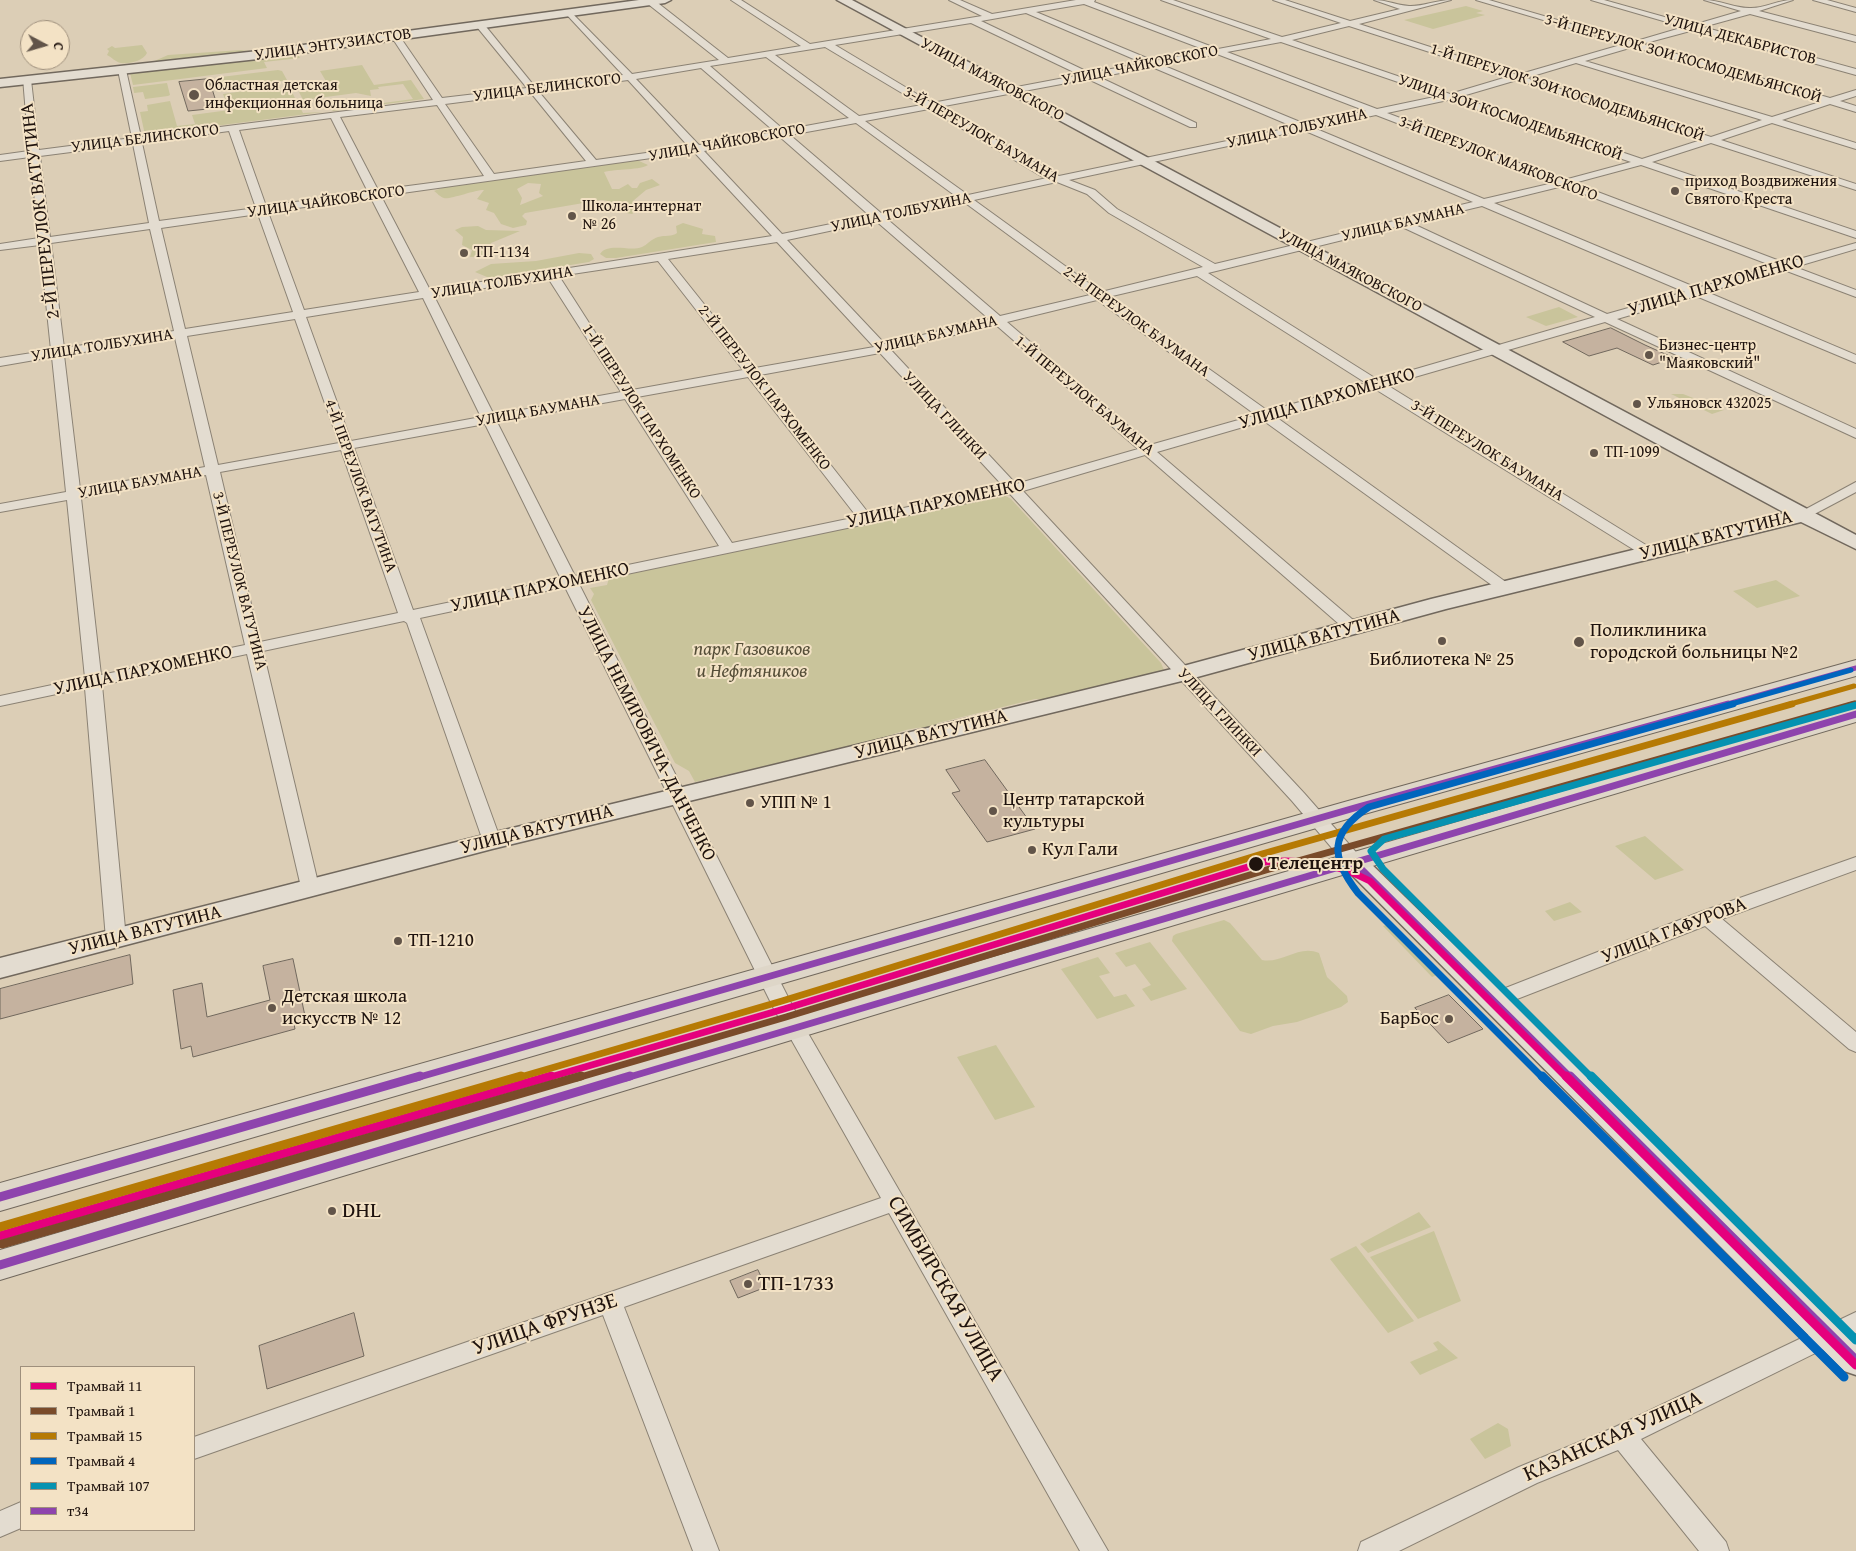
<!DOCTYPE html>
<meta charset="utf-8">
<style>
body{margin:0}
#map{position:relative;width:1856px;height:1551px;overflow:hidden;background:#dcceb6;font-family:"Gentium Book Plus",serif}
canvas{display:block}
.legend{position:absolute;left:20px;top:1366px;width:175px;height:165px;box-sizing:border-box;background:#f3e2c5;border:1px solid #9e8f7c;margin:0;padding:6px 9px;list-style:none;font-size:15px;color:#1f130e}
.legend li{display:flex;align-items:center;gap:10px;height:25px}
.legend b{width:25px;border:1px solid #9e8f7c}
.north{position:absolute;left:20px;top:20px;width:50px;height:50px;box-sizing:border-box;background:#f3e2c5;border:1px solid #9e8f7c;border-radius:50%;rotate:96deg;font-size:14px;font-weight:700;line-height:20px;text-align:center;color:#1f130e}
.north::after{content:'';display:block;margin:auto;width:18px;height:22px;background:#615449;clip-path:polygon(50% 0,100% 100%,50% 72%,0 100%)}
</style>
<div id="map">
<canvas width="1856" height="1551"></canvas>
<ul class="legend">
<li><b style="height:6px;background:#e5007d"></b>Трамвай 11</li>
<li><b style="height:6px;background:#7a4b2a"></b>Трамвай 1</li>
<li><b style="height:6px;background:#b67a04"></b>Трамвай 15</li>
<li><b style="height:6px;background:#0065bd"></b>Трамвай 4</li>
<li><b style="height:6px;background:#0592b1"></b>Трамвай 107</li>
<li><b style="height:6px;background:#8e44ad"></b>т34</li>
</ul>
<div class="north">С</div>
</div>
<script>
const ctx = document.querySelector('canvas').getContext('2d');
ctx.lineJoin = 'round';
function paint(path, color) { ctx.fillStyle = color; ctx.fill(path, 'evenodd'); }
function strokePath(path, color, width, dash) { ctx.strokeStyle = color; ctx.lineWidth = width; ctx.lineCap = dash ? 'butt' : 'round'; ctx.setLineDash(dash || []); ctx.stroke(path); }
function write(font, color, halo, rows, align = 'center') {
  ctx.font = font + ' "Gentium Book Plus",serif'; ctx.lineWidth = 4; ctx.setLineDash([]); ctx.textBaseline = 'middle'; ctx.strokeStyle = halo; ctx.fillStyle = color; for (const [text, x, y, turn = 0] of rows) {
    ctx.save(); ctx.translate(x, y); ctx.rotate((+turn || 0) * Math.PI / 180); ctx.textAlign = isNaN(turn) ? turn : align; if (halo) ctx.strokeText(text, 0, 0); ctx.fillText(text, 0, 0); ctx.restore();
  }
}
paint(new Path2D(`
 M1466 6 1483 11 1476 13 1485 15 1433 29 1404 20Z
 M142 45 147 53C143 61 130 64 121 63 115 62 112 57 107 55L109 51 107 49 112 46 115 48Z
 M241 50 250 51 245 53 150 63 168 55Z
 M297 53 300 58 264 62 267 68 133 85 130 73Z
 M362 65 374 85 411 80 424 99 333 111 332 110 413 99 403 84 378 87 379 89 370 90 371 96 356 93 303 100 299 92 330 88 320 71Z
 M278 70 282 71 287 80 277 82 278 85 227 91 222 90 218 79 221 77Z
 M167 83 170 95 168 96 145 99 143 92 134 93 133 87Z
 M279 86 281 89 290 88 295 98 228 107 223 94Z
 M170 101 177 126 195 124 192 115 297 101 303 113 323 112 145 135 140 112 148 111 147 105Z
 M637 160 648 165C642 170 615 169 604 172L612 189H619L628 184 632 188H637L640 183 652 179 660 185 646 190 633 201 635 205 644 206 632 214 626 213C621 206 609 200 601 200L525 213 522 216 527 221 526 225 513 228 501 224 494 213 486 210 489 203 477 199 484 190C474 190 449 200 444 198 440 197 437 193 434 191L447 186ZM528 183 541 184 539 193 543 196 520 205 522 198 517 189Z
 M683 223 703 229 702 234 715 236 716 242 616 258H606L600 254C608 242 630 252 642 247 647 245 651 239 658 237 665 235 672 237 677 233L676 226Z
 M478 226 486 230 520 231 491 243 490 245 494 252 492 256 470 257 472 250 462 245 463 237 455 230 462 227Z
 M579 253 591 254 594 259 589 262 497 277H487L475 272 491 264 536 261Z
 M1559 307 1578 317 1546 326 1526 317Z
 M1671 394H1683L1724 410 1712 414Z
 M1002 494 1011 499 1161 663 1164 670 1162 673 1135 677 1051 700 1035 699 938 723C931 729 925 727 916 728 904 730 892 734 882 739L695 782 689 771 675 763 591 600 594 594 590 588 607 585 609 578Z
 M1776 580 1800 596 1757 608 1733 591Z
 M1645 836 1684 870 1655 880 1615 846Z
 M1570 902 1582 912 1554 921 1545 911Z
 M1224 920 1230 923 1262 960C1282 964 1299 944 1319 953L1327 977 1347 996 1348 1002 1341 1007 1297 1022 1273 1026 1251 1034 1240 1031 1172 941 1173 936 1176 934Z
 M1389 924 1437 975 1432 977 1383 926Z
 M1150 942 1187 989 1151 1001 1142 989 1151 985 1135 964 1126 967 1115 953Z
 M1098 957 1110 973 1099 976 1114 997 1126 994 1135 1006 1097 1019 1061 969Z
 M996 1045 1035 1107 995 1120 957 1057Z
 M1419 1212 1431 1227 1368 1253 1360 1244Z
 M1434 1231 1461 1301 1418 1319 1370 1257Z
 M1356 1246 1414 1321 1388 1333 1330 1259Z
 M1438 1341 1458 1358 1420 1375 1410 1362 1438 1350 1433 1343Z
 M1498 1423 1508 1429 1511 1446 1485 1459 1470 1439Z`), '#c9c49b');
const building = new Path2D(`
 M209 79 218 108 188 111 179 82Z
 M1611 328 1645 345 1674 358 1653 365 1617 348 1589 356 1563 342Z
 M985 760 1035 829 987 842 952 793 960 791 946 770Z
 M130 955 133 984 0 1019V989Z
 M293 959 305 1016 293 1019 295 1029 193 1057 191 1046 181 1049 173 990 202 983 207 1017 270 1000 263 966Z
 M1449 995 1483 1029 1448 1043 1415 1008Z
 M758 1270 766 1287 738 1298 730 1281Z
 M354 1313 364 1356 267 1389 259 1346Z`);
paint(building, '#c5b29f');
strokePath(building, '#71685d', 1);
const street = new Path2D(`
 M649 0H654L728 58 801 46 731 0H741L810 44 982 16 949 0H960L992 14 1076 0H1095L1094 2 1218 49 1271 39 1161 0H1173L1282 37 1341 23 1273 0H1285L1350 21 1400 9 1374 0C1387 0 1396 5 1409 6 1420 7 1437 0 1451 0L1359 24 1517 75 1624 44 1476 0H1489L1633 42 1684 27 1591 0H1604L1693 25 1741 11 1704 0C1720 0 1737 9 1751 8 1765 8 1778 0 1793 0L1759 11 1856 36V42L1750 14 1703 27 1856 69V75L1694 30 1642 44 1830 98 1856 90V96L1840 101 1856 106V112L1830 104 1782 120 1856 143V149L1772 123 1721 140 1856 184V190L1711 143 1652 162 1856 231V238L1641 165 1574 183 1785 263 1856 243V249L1795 267 1856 290V297L1784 270 1707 292 1856 355V363L1696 296 1617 319 1856 429V438L1605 322 1387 385 1654 550 1656 553 1654 556H1644L1375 389 1276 417 1510 585 1513 588 1510 591H1500L1264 421 1157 452 1359 625 1361 628 1359 631H1347L1145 455 1023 491 1304 793 1362 859 1364 863 1362 867 1355 869 1348 867 1292 801 1010 494 579 584 794 1009 1108 1551H1080L889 1213 624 1307 719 1551H693L603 1315 194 1459V1437L881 1198 774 1009 565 587 420 618 501 841 498 845H486L483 841 407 623 404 621 263 651 319 887 317 891 310 893 303 891 301 887 247 654 102 685 126 939 123 944 116 946 109 944 106 939 85 688 0 706V696L85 678 67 500 0 512V504L66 492 52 357 0 366V358L51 350 40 245 0 250V244L39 238 30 157 0 161V155L29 151 23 78 31 80 39 150 132 138 118 70 122 67 126 70 141 137 433 100 391 36 395 33 398 34 442 98 527 88 477 27V23H483L535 87 623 75 567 15V11H570L632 74 719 60 648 4ZM1084 4 1208 51 1154 61 1036 12ZM1026 13 1143 63 1090 73 981 21ZM971 23 1080 75 932 103 835 45ZM1349 26 1507 77 1450 94 1292 40ZM1281 42 1439 96 1377 109 1227 52ZM825 47 922 105 859 116 775 55ZM1633 47 1820 102 1772 117 1585 61ZM1217 54 1366 111 1305 124 1162 65ZM766 57 849 118 784 130 710 66ZM1576 63 1762 120 1711 137 1526 78ZM1152 67 1294 127 1059 176 939 107 1088 79 1190 127H1196V123L1099 77ZM701 68 775 132 699 145 636 79ZM628 80 689 147 596 160 539 92ZM1517 80 1701 140 1642 159 1459 97ZM531 93 586 161 494 174 445 104ZM1448 100H1449L1631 162 1564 180 1387 113ZM437 105 484 176 378 190 340 117ZM929 109 1041 176 1047 178 968 195 865 121ZM1376 115 1553 183 1484 199 1314 128ZM331 118 368 192 266 206 239 130ZM856 123 957 197 881 213 790 135ZM1303 130 1473 202 1215 264 1117 209 1095 190 1069 180ZM229 131 256 208 159 221 142 143ZM780 137 870 216 782 234 704 151ZM133 144 149 223 50 237 40 156ZM694 152 772 236 430 290 381 196ZM1057 182 1087 194 1109 213 1203 267 1101 292 974 200ZM1563 186 1773 266 1697 288 1494 203ZM371 198 419 292 304 310 268 212ZM964 202 1090 295 1000 316 887 219ZM1482 206 1685 292 1607 314 1411 223ZM258 214 293 312 185 329 161 228ZM876 221 989 319 885 344 787 240ZM1400 226 1595 317 1378 380 1208 273ZM150 229 174 331 64 348 51 243ZM777 242 874 347 755 368 668 259ZM658 261 743 370 632 390 559 276ZM1197 276 1366 383 1268 411 1108 297ZM548 278 621 392 494 415 434 296ZM423 298 481 417 351 441 306 317ZM1097 300 1256 415 1150 445 1007 322ZM295 319 339 443 218 465 187 336ZM996 325 1138 449 1016 484 891 350ZM175 338 205 467 80 489 64 355ZM880 353 1004 487 870 515 760 375ZM748 377 857 517 732 543 637 397ZM625 399 719 546 575 576 497 422ZM485 424 561 579 413 610 354 448ZM341 450 398 613 260 642 220 472ZM206 475 245 645 101 675 81 498Z
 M1813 0H1827L1856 8V12Z
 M1856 482V492L1807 518H1797L1795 515Z
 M1856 857V870L1722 919 1856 1032V1052L1849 1049 1705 926 1499 1006 1492 1008 1485 1006 1482 1001 1485 996 1700 912Z
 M1856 1312V1333L1641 1439 1726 1542 1729 1551H1699L1618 1450 1537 1483 1399 1551H1358L1361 1542 1519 1467 1613 1428Z
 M21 1502V1528L0 1537V1511Z`);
const secondary = new Path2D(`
 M639 0H671L665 3 258 59 0 87V79L258 51Z
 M837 0H852L1856 535V549L1801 522 1446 609 1190 679 492 849 0 978V958L492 833 1176 668 1431 599 1785 513Z
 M1355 854 1364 857 1856 1337V1375L1844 1371 1346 869 1342 863 1346 857Z`);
const primary = new Path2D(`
 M1856 660V676L1368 813 0 1211V1183L1348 801Z
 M1856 706V722L953 991 0 1280V1250L931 975Z`);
strokePath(street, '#8b8274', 2);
strokePath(secondary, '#71685d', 3);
strokePath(primary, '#71685d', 2);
paint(street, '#e3dcd0');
paint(secondary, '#e3dcd0');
paint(primary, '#ded6c8');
strokePath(new Path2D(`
 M1724 705 1856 668`), '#8e44ad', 5);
strokePath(new Path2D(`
 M1355 863 1571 1078
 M416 1078 1358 807 1728 704
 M626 1078 1856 714`), '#8e44ad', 7);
strokePath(new Path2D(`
 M1570 1076 1856 1360
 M0 1197 420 1076
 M0 1265 630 1076`), '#8e44ad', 9);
strokePath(new Path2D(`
 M547 1078 784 1009 1264 862C1302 859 1336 863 1370 881L1567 1078`), '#e5007d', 7);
strokePath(new Path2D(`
 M1566 1076 1856 1365
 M0 1236 551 1076`), '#e5007d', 9);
strokePath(new Path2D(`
 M1849 705 1856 703`), '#7a4b2a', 5);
strokePath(new Path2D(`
 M577 1078 786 1017 1266 870 1854 704`), '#7a4b2a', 7);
strokePath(new Path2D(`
 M2 1244 581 1076`), '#7a4b2a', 9);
strokePath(new Path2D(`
 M1787 705 1854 686`), '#b67a04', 5);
strokePath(new Path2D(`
 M517 1078 782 1001 1262 854 1792 704`), '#b67a04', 7);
strokePath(new Path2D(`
 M0 1227 521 1076`), '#b67a04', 9);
strokePath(new Path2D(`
 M1728 705 1851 670`), '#0065bd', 5);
strokePath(new Path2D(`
 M1543 1078 1358 893C1330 857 1329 833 1369 807L1733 704`), '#0065bd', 7);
strokePath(new Path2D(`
 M1542 1076 1844 1377`), '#0065bd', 9);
strokePath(new Path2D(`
 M1592 1078 1383 869 1371 851 1384 839 1856 705`), '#0592b1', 7);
strokePath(new Path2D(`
 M1591 1076 1856 1340`), '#0592b1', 9);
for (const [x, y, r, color] of [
 [194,95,6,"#615449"],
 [1675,191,5,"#615449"],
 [572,216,5,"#615449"],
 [464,253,5,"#615449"],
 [1649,355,5,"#615449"],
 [1637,404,5,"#615449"],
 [1594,453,5,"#615449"],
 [1442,641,5,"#615449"],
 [1579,642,6,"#615449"],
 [750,803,5,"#615449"],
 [993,811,5,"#615449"],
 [1032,850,5,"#615449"],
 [1256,864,8,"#1f130e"],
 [398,941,5,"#615449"],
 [272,1008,5,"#615449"],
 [1449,1019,5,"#615449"],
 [332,1211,5,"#615449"],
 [748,1284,5,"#615449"]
]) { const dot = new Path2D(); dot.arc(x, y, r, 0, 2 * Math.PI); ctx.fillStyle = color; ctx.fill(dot); strokePath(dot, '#f3e2c5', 2); }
write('16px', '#1f130e', '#f3e2c5', [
 ["УЛИЦА ДЕКАБРИСТОВ",1740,40,15],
 ["УЛИЦА ЭНТУЗИАСТОВ",333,45,-8],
 ["3-Й ПЕРЕУЛОК ЗОИ КОСМОДЕМЬЯНСКОЙ",1683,59,16],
 ["УЛИЦА ЧАЙКОВСКОГО",1140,66,-11],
 ["УЛИЦА МАЯКОВСКОГО",992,80,28],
 ["УЛИЦА БЕЛИНСКОГО",547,88,-7],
 ["1-Й ПЕРЕУЛОК ЗОИ КОСМОДЕМЬЯНСКОЙ",1567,93,18],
 ["УЛИЦА ЗОИ КОСМОДЕМЬЯНСКОЙ",1510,118,19],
 ["УЛИЦА ТОЛБУХИНА",1297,129,-12],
 ["3-Й ПЕРЕУЛОК БАУМАНА",981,135,30],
 ["УЛИЦА БЕЛИНСКОГО",145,139,-7],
 ["УЛИЦА ЧАЙКОВСКОГО",727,143,-10],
 ["3-Й ПЕРЕУЛОК МАЯКОВСКОГО",1498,159,21],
 ["УЛИЦА ЧАЙКОВСКОГО",326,202,-8],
 ["УЛИЦА ТОЛБУХИНА",901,213,-12],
 ["УЛИЦА БАУМАНА",1403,223,-13],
 ["УЛИЦА МАЯКОВСКОГО",1350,271,28],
 ["УЛИЦА ТОЛБУХИНА",502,283,-9],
 ["2-Й ПЕРЕУЛОК БАУМАНА",1136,322,36],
 ["УЛИЦА БАУМАНА",936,335,-13],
 ["УЛИЦА ТОЛБУХИНА",102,346,-9],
 ["2-Й ПЕРЕУЛОК ПАРХОМЕНКО",764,388,52],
 ["1-Й ПЕРЕУЛОК БАУМАНА",1084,396,40],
 ["УЛИЦА БАУМАНА",538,411,-10],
 ["1-Й ПЕРЕУЛОК ПАРХОМЕНКО",641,412,57],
 ["УЛИЦА ГЛИНКИ",944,416,47],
 ["3-Й ПЕРЕУЛОК БАУМАНА",1487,451,32],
 ["УЛИЦА БАУМАНА",140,483,-10],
 ["4-Й ПЕРЕУЛОК ВАТУТИНА",360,486,70],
 ["3-Й ПЕРЕУЛОК ВАТУТИНА",239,581,76],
 ["УЛИЦА ГЛИНКИ",1219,713,47]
]);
write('16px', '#1f130e', '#f3e2c5', [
 ["Областная детская",205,86],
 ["инфекционная больница",205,104],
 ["приход Воздвижения",1685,182],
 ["Святого Креста",1685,200],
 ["Школа-интернат",582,207],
 ["№ 26",582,225],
 ["ТП-1134",474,253],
 ["Бизнес-центр",1659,346],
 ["\"Маяковский\"",1659,364],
 ["Ульяновск 432025",1647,404],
 ["ТП-1099",1604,453]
], 'left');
write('19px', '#1f130e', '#f3e2c5', [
 ["2-Й ПЕРЕУЛОК ВАТУТИНА",41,211,-97],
 ["УЛИЦА ПАРХОМЕНКО",1716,286,-16],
 ["УЛИЦА ПАРХОМЕНКО",1327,399,-16],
 ["УЛИЦА ПАРХОМЕНКО",936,504,-12],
 ["УЛИЦА ВАТУТИНА",1716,536,-14],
 ["УЛИЦА ПАРХОМЕНКО",540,588,-12],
 ["УЛИЦА ВАТУТИНА",1324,636,-15],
 ["УЛИЦА ПАРХОМЕНКО",143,671,-12],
 ["УЛИЦА НЕМИРОВИЧА-ДАНЧЕНКО",646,734,63],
 ["УЛИЦА ВАТУТИНА",931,735,-14],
 ["УЛИЦА ВАТУТИНА",537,830,-14],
 ["УЛИЦА ВАТУТИНА",145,931,-14],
 ["УЛИЦА ГАФУРОВА",1674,931,-21]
]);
write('19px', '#1f130e', '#f3e2c5', [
 ["Поликлиника",1590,631],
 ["городской больницы №2",1590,653],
 ["Библиотека № 25",1442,660,"center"],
 ["Центр татарской",1003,800],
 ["культуры",1003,822],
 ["УПП № 1",760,803],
 ["Кул Гали",1042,850],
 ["ТП-1210",408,941],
 ["Детская школа",282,997],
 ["искусств № 12",282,1019],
 ["БарБос",1439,1019,"right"]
], 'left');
write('italic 19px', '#554e38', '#f3e2c5', [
 ["парк Газовиков",752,650],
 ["и Нефтяников",752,672]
]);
write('bold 19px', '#1f130e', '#f3e2c5', [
 ["Телецентр",1268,864]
], 'left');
write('22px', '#1f130e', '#f3e2c5', [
 ["DHL",342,1211],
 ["ТП-1733",758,1284]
], 'left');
write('22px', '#1f130e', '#f3e2c5', [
 ["СИМБИРСКАЯ УЛИЦА",945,1289,60],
 ["УЛИЦА ФРУНЗЕ",545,1325,-19],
 ["КАЗАНСКАЯ УЛИЦА",1613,1437,-24]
]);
</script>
